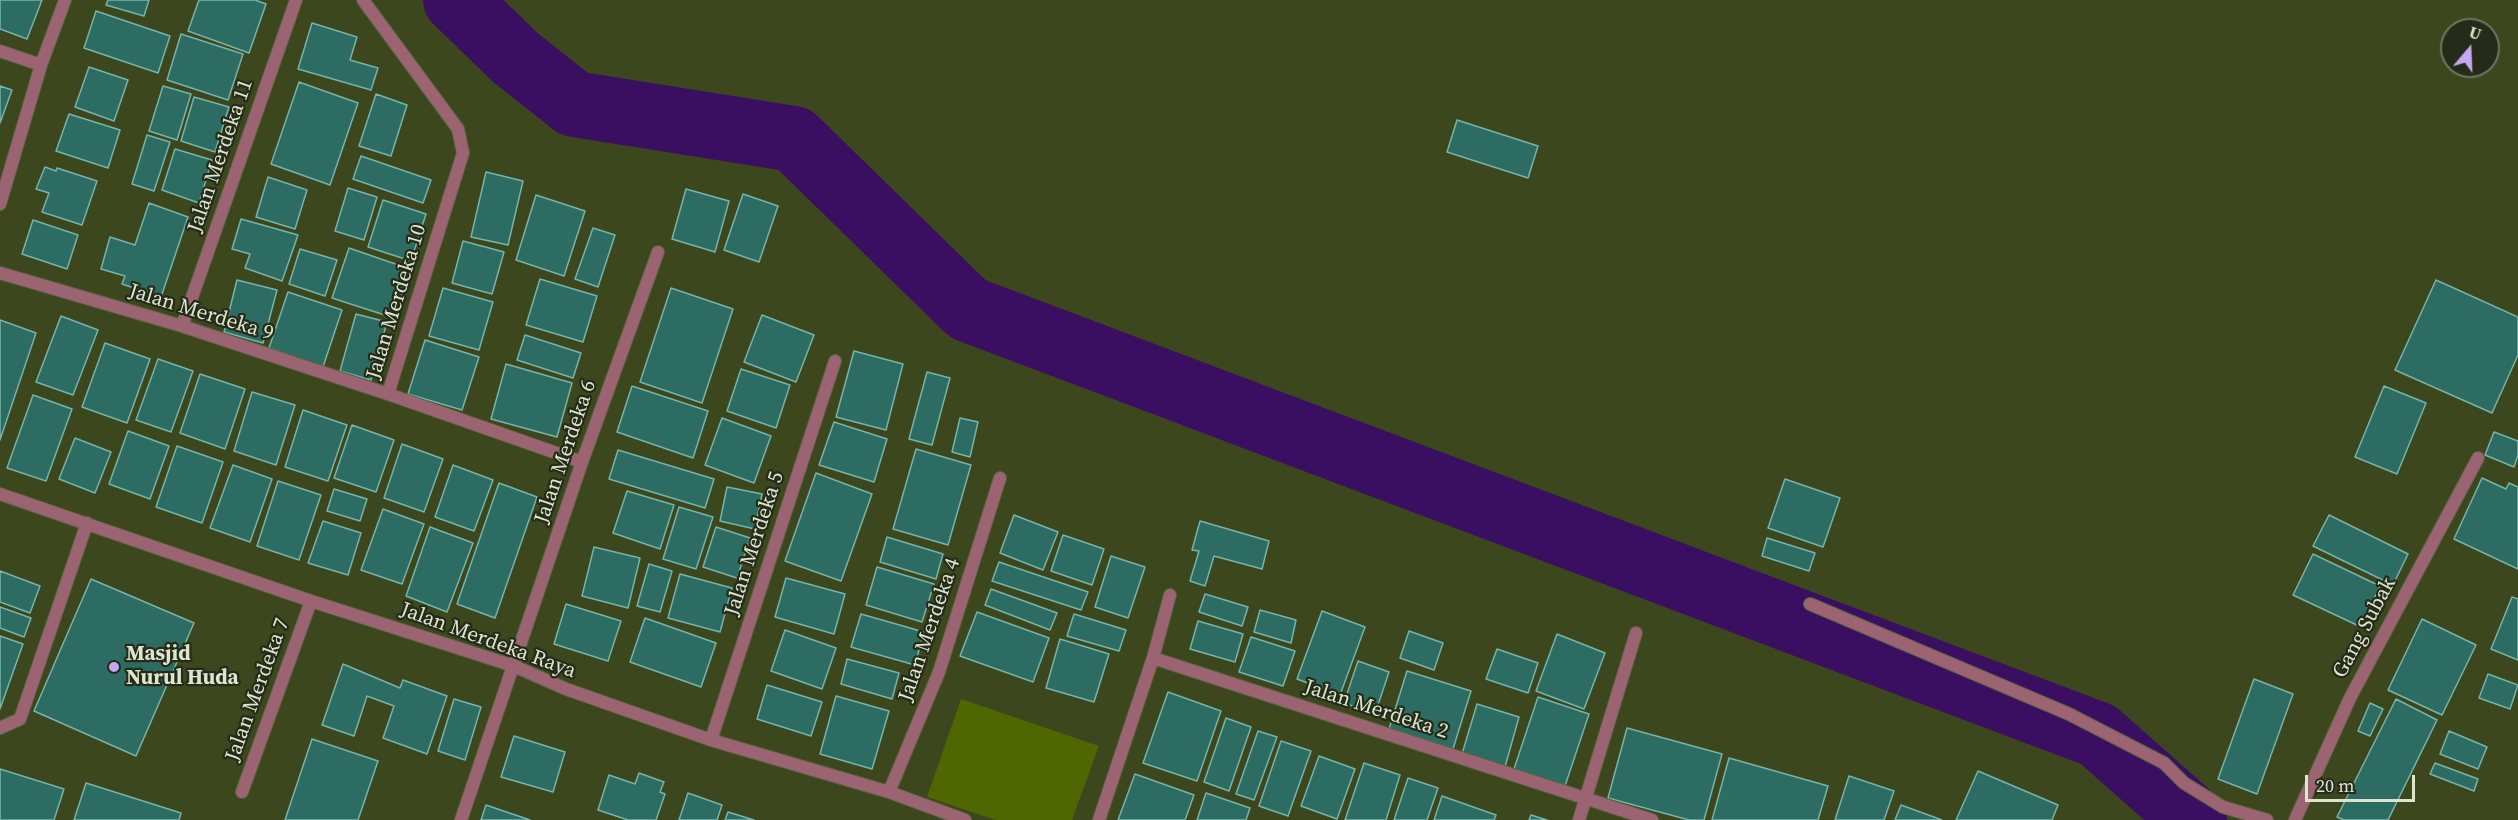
<!DOCTYPE html>
<style>
body{margin:0}
#map{position:relative;width:2518px;height:820px;overflow:hidden;background:#3c471e;font-family:"Source Serif 4",serif}
canvas{display:block}
.north{position:absolute;left:2440px;top:18px;width:60px;height:60px;box-sizing:border-box;background:#252b19;border:2px solid #6f7561;border-radius:50%;rotate:19deg;font-size:16px;font-weight:700;line-height:24px;text-align:center;color:#dde5ce}
.north::after{content:'';display:block;margin:auto;width:21px;height:27px;background:#c5a7f1;clip-path:polygon(50% 0,100% 100%,50% 72%,0 100%)}
.scale{position:absolute;left:2305px;top:775px;width:110px;height:27px;box-sizing:border-box;border:3px solid #dde5ce;border-top:0;padding-left:8px;font-size:18px;line-height:21px;white-space:nowrap;color:#dde5ce;-webkit-text-stroke:4px #252b19;paint-order:stroke}
</style>
<div id="map">
<canvas width="2518" height="820"></canvas>
<div class="north">U</div>
<div class="scale">20 m</div>
</div>
<script>
const ctx = document.querySelector('canvas').getContext('2d');
ctx.lineJoin = 'round';
function paint(path, color) { ctx.fillStyle = color; ctx.fill(path, 'evenodd'); }
function strokePath(path, color, width, dash) { ctx.strokeStyle = color; ctx.lineWidth = width; ctx.lineCap = dash ? 'butt' : 'round'; ctx.setLineDash(dash || []); ctx.stroke(path); }
function write(font, color, halo, rows, align = 'center') {
  ctx.font = font + ' "Source Serif 4",serif'; ctx.lineWidth = 4.5; ctx.setLineDash([]); ctx.textBaseline = 'middle'; ctx.strokeStyle = halo; ctx.fillStyle = color; for (const [text, x, y, turn = 0] of rows) {
    ctx.save(); ctx.translate(x, y); ctx.rotate((+turn || 0) * Math.PI / 180); ctx.textAlign = isNaN(turn) ? turn : align; if (halo) ctx.strokeText(text, 0, 0); ctx.fillText(text, 0, 0); ctx.restore();
  }
}
paint(new Path2D(`
 M961 699 1099 746 1072 820H996L927 797Z`), '#506600');
strokePath(new Path2D(`
 M456 0 516 58 574 104 794 139 968 309 2098 735 2194 820`), '#3a0e60', 66);
const building = new Path2D(`
 M0 0H42L27 39 0 29Z
 M108 0H149L144 16 106 5Z
 M199 0H255L266 4 249 53 188 31Z
 M96 11 170 36 158 73 84 48Z
 M312 23 357 37 350 60 378 68 371 90 298 69Z
 M181 34 243 54 228 100 167 80Z
 M89 67 128 80 114 121 75 107Z
 M299 82 358 103 330 185 271 164Z
 M0 86 12 90 0 123Z
 M163 86 191 94 177 140 149 131Z
 M376 94 407 105 391 156 359 146Z
 M194 97 229 107 215 152 181 141Z
 M69 114 120 130 108 168 56 151Z
 M1457 120 1538 146 1528 178 1447 152Z
 M147 135 170 142 154 191 132 184Z
 M175 149 212 160 199 203 162 190Z
 M361 156 431 180 423 203 353 179Z
 M45 167 56 171 57 168 97 181 82 225 42 212 49 193 36 189Z
 M486 172 523 181 508 245 471 237Z
 M268 177 307 190 295 229 256 217Z
 M348 188 377 197 364 240 335 231Z
 M686 189 729 201 715 252 672 239Z
 M743 194 778 206 759 262 724 250Z
 M536 195 585 211 564 276 516 260Z
 M383 200 426 214 411 261 368 247Z
 M149 203 188 217 161 297 122 284 125 276 101 269 110 237 135 245Z
 M241 219 298 235 282 281 245 268 250 254 232 249Z
 M33 220 78 235 67 269 22 254Z
 M593 228 615 235 598 287 575 279Z
 M463 241 504 252 492 294 452 283Z
 M349 248 410 269 394 318 332 298Z
 M300 249 337 260 325 296 289 284Z
 M540 279 597 296 583 342 526 325Z
 M237 280 277 290 263 343 224 332Z
 M2436 280 2518 317V355L2492 413 2395 370Z
 M443 288 493 302 479 350 429 336Z
 M671 288 733 309 702 403 640 382Z
 M288 292 342 310 323 367 269 348Z
 M356 314 387 322 371 380 340 371Z
 M762 315 814 335 796 382 744 362Z
 M61 316 98 330 73 395 36 382Z
 M0 320 36 333 0 440Z
 M525 335 581 353 573 378 517 360Z
 M425 340 479 357 462 410 408 394Z
 M105 343 150 359 127 423 82 407Z
 M854 351 903 364 886 430 836 417Z
 M158 359 193 371 171 432 136 420Z
 M506 364 572 383 557 437 491 419Z
 M741 369 790 385 776 428 727 411Z
 M927 372 950 378 932 445 909 439Z
 M200 374 245 389 225 449 180 433Z
 M632 386 708 411 693 458 617 432Z
 M2384 386 2426 403 2397 474 2355 457Z
 M252 392 295 405 276 465 234 451Z
 M33 395 72 409 46 481 7 468Z
 M303 410 347 425 328 481 285 467Z
 M722 418 771 436 754 483 705 465Z
 M960 418 978 422 970 457 952 452Z
 M834 422 887 439 874 482 819 465Z
 M352 425 394 440 376 492 334 478Z
 M128 431 169 446 150 499 109 484Z
 M2494 432 2518 441V455L2514 467 2485 455Z
 M75 438 111 452 95 493 59 479Z
 M402 444 443 459 424 512 384 498Z
 M177 446 223 462 202 523 156 507Z
 M916 449 971 465 948 545 893 529Z
 M618 450 714 479 705 508 609 479Z
 M233 465 272 479 250 542 210 528Z
 M453 465 493 480 474 531 435 517Z
 M816 473 872 494 841 581 785 561Z
 M2482 478 2506 489 2509 483 2518 487V569L2454 539Z
 M1785 479 1840 498 1823 547 1768 528Z
 M278 481 321 495 299 560 257 546Z
 M499 483 537 497 495 618 457 604Z
 M727 487 762 494 755 529 720 521Z
 M334 489 367 499 360 521 327 511Z
 M627 491 674 505 660 549 613 533Z
 M679 507 713 517 696 569 663 559Z
 M383 509 424 524 402 584 361 570Z
 M1014 515 1058 532 1043 570 1000 553Z
 M2329 515 2408 554 2393 585 2313 546Z
 M323 521 361 533 348 575 308 563Z
 M1200 521 1269 541 1262 569 1214 556 1205 586 1190 581 1199 551 1192 550Z
 M430 527 473 543 447 612 406 596Z
 M716 527 750 538 737 578 703 567Z
 M1063 535 1104 549 1092 585 1051 571Z
 M887 537 943 554 936 579 880 562Z
 M1767 538 1815 553 1809 571 1762 556Z
 M594 547 640 558 628 608 582 596Z
 M2313 554 2380 586 2361 627 2293 595Z
 M1111 556 1145 567 1128 618 1095 607Z
 M999 562 1088 592 1081 610 992 581Z
 M649 564 672 571 660 612 637 606Z
 M877 567 934 584 922 622 866 605Z
 M0 571 40 586 30 613 0 602Z
 M680 574 732 588 720 632 668 618Z
 M786 578 845 594 834 634 775 617Z
 M91 579 194 623 136 756 34 711Z
 M991 589 1057 613 1050 630 985 605Z
 M1205 594 1248 607 1242 626 1199 612Z
 M2512 597 2518 599V660L2491 649Z
 M566 604 621 621 608 661 554 644Z
 M0 607 31 618 24 637 0 628Z
 M1260 610 1296 620 1291 643 1254 632Z
 M1322 611 1365 627 1340 695 1297 679Z
 M977 612 1049 638 1033 682 960 656Z
 M861 614 924 632 915 665 851 647Z
 M1074 614 1126 630 1119 651 1067 636Z
 M645 618 716 643 701 687 630 662Z
 M2422 619 2476 645 2442 715 2388 690Z
 M1198 621 1243 634 1235 662 1190 649Z
 M785 630 836 648 822 689 771 671Z
 M1409 631 1443 643 1434 670 1400 658Z
 M1557 634 1605 653 1584 709 1536 691Z
 M0 636 23 644 0 709Z
 M1251 637 1295 651 1283 686 1239 672Z
 M1060 639 1109 654 1094 702 1046 688Z
 M1497 649 1538 663 1528 693 1486 679Z
 M847 659 899 673 892 699 841 684Z
 M1358 661 1389 672 1375 714 1344 703Z
 M343 664 400 688 403 680 447 696 427 754 383 738 394 706 367 696 354 736 322 725Z
 M1407 671 1471 691 1453 749 1389 729Z
 M2488 674 2518 685 2510 709 2479 698Z
 M2254 679 2293 694 2257 794 2218 779Z
 M767 685 822 702 811 736 757 719Z
 M1168 692 1221 711 1197 781 1143 763Z
 M836 696 889 711 872 769 820 754Z
 M1538 697 1589 714 1565 786 1514 769Z
 M454 699 481 707 465 760 438 751Z
 M2396 699 2437 720 2388 820H2344L2337 817Z
 M2370 703 2383 709 2370 736 2358 731Z
 M1477 704 1519 717 1505 767 1462 754Z
 M1226 718 1251 727 1229 791 1204 782Z
 M1627 728 1722 754 1704 820H1689L1608 798Z
 M1258 731 1277 737 1254 800 1236 794Z
 M2449 731 2487 747 2478 769 2440 754Z
 M514 736 565 752 553 792 501 777Z
 M312 739 378 761 358 820H285Z
 M1281 741 1311 751 1288 816 1259 806Z
 M1319 756 1355 769 1337 819 1301 806Z
 M1729 758 1828 786 1818 820H1712Z
 M1364 763 1400 775 1386 820H1345Z
 M2435 763 2478 779 2474 791 2430 774Z
 M0 769 64 789 54 820H0Z
 M1978 771 2058 805 2052 820H1956Z
 M639 773 664 782 660 792 665 794 656 820H628L598 810 609 775 635 784Z
 M1135 774 1194 795 1185 820H1118Z
 M1849 776 1894 791 1884 820H1835Z
 M1408 778 1438 788 1427 820H1394Z
 M86 783 181 813 179 820H74Z
 M688 793 722 805 717 820H679Z
 M1206 793 1250 808 1246 820H1197Z
 M1442 796 1496 815 1494 820H1434Z
 M486 805 530 820H481Z
 M1901 805 1942 820H1895Z
 M728 812 754 820H725Z
 M1531 815 1547 820H1529Z`);
paint(building, '#2c6c62');
strokePath(building, '#77b4a9', 1.5);
const minor = new Path2D(`
 M363 0 458 129 463 153 388 394 582 462
 M0 51 41 65
 M0 204 41 65 65 0
 M0 273 182 326 388 394
 M182 326 296 0
 M0 494 311 601 514 666 566 689 711 740 889 792 965 820
 M1810 604 2069 714 2164 763 2184 783 2223 807 2267 820
 M1153 658 1652 820
 M0 728 20 719 87 523
 M711 740 835 361
 M242 792 311 601
 M889 792 939 672 1000 478
 M461 820 582 462 658 252
 M1099 820 1153 658 1170 595
 M1579 820 1636 633
 M2295 820 2350 698 2478 458`);
strokePath(minor, '#59633e', 14);
strokePath(minor, '#9c6473', 12);
for (const [x, y, r, color] of [
 [114,667,6,"#c5a7f1"]
]) { const dot = new Path2D(); dot.arc(x, y, r, 0, 2 * Math.PI); ctx.fillStyle = color; ctx.fill(dot); strokePath(dot, '#252b19', 2); }
write('21px', '#dde5ce', '#252b19', [
 ["Jalan Merdeka 11",221,156,-71],
 ["Jalan Merdeka 10",397,302,-73],
 ["Jalan Merdeka 9",201,313,17],
 ["Jalan Merdeka 6",566,452,-71],
 ["Jalan Merdeka 5",755,544,-72],
 ["Gang Subak",2365,628,-62],
 ["Jalan Merdeka 4",930,630,-71],
 ["Jalan Merdeka Raya",488,641,20],
 ["Jalan Merdeka 7",258,690,-70],
 ["Jalan Merdeka 2",1376,710,18]
]);
write('bold 21px', '#dde5ce', '#252b19', [
 ["Masjid",126,655],
 ["Nurul Huda",126,679]
], 'left');
</script>
